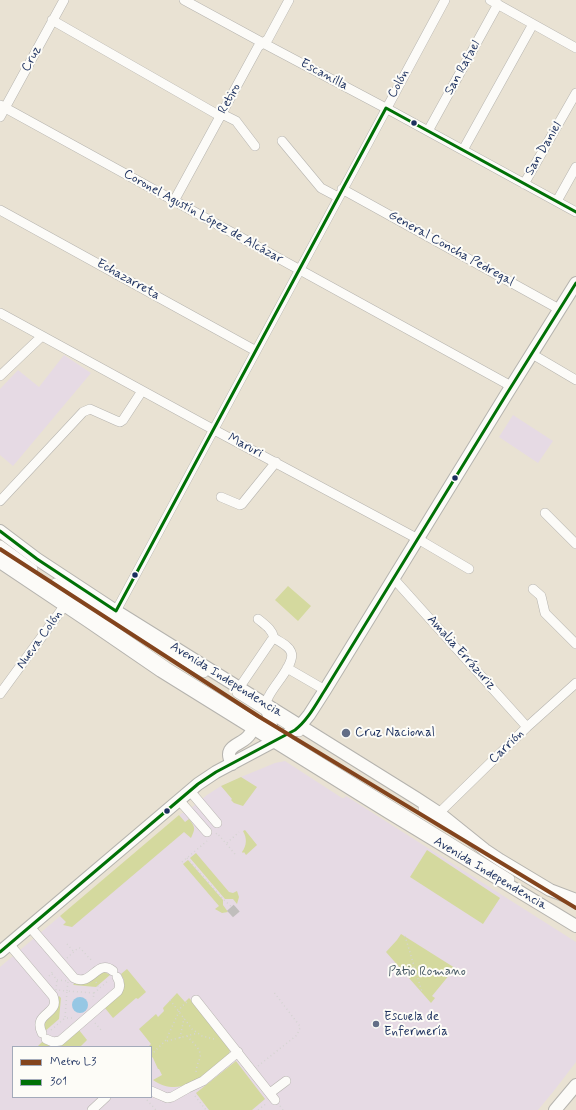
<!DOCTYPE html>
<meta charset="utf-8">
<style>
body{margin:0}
#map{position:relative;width:576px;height:1110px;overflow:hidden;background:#e9e2d3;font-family:Mynerve,sans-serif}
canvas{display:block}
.legend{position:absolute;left:12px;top:1046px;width:140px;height:52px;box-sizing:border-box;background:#fdfcf7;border:1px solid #a3aaba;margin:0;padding:5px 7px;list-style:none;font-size:12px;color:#1b2f5e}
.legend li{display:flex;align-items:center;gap:8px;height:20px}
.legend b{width:20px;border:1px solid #a3aaba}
</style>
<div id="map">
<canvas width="576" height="1110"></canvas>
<ul class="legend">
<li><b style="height:5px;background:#83441d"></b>Metro L3</li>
<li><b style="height:5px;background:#007106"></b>301</li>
</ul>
</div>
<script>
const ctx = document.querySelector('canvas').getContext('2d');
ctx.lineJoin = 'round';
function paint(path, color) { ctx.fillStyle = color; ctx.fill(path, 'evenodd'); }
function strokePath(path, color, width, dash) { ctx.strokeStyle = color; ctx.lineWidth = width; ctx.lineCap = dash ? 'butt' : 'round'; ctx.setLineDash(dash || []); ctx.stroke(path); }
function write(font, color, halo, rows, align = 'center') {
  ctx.font = font + ' Mynerve,sans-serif'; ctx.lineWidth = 4; ctx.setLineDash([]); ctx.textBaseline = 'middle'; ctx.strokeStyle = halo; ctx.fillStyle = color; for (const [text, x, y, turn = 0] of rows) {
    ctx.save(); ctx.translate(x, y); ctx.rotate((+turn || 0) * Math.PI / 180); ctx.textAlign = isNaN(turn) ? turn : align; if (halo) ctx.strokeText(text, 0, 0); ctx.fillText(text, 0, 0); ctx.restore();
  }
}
paint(new Path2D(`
 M64 355 91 373 13 466 0 455V389L18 370 39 387Z
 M513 415 553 441 538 463 499 437Z
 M285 761 342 798H344L346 796 576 942V1062L553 1092 538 1110H0V967L182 813H185L207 795 221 786 241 777 275 763ZM13 1047H151V1097H13Z`), '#e6dae4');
paint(new Path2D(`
 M288 586 311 606 298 621 275 600Z
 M241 777 257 787 243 806 234 803 231 800 232 799 221 786Z
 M179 815 185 822 189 819C196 828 195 829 191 838L184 832 72 927 63 925 66 922 60 916Z
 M245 830 257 845 246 855 244 852 243 853 242 852C247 845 247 838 243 831Z
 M427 850 500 898 483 924 410 877Z
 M196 853 229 892 233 893 237 891 239 897 237 904 233 899H225L190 858Z
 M188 860 223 900V905L228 912 222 913 215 909 219 906 183 864Z
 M401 934 455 968 432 996 435 998 431 1003 386 952 397 940Z
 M127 969 146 992 138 999 136 998 113 1018 105 1008 124 988V980L121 974Z
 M103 971 110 975 96 987 74 985 73 984Z
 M177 993 185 1002 189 998 191 1000 192 999 230 1049 229 1056C207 1073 182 1100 153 1080L162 1075 159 1069H158L153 1058 151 1056V1047H148L151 1044 139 1029 156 1014 158 1017 164 1011 163 1008Z
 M59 996 61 998 59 1019 44 1032 42 1024Z
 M79 1030 87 1040 80 1047H37L43 1041C57 1055 68 1040 79 1030Z
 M236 1061 265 1099 252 1110H209L196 1093Z`), '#d4d99e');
paint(new Path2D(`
 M72 1005a8 8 0 1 1 16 0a8 8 0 1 1-16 0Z`), '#96c7e4');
strokePath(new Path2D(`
 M230 914 239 906`), '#c0bebc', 9, [9, 4.5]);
const minor = new Path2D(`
 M184 0 263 43 395 113 576 212
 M490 0 576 48
 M52 20 220 116
 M0 105 511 386
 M222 114 236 121 255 146
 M0 117 64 0
 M428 131 498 4
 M282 141 321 188 338 197
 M463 150 533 24
 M524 184 576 93
 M342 189 559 309
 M174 201 258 47 268 39 289 0
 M557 201 576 167
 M0 210 256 351
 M0 313 205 425 418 539 469 569
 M532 354 576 380
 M0 376 42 336
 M221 497 240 505 242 504 276 462
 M0 501 83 412 90 409 117 421 120 422 123 420 142 391
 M545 513 576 544
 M0 545 33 569
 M0 554 74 603 167 667 510 879
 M394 579 527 727
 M55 583 204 673
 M533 589 541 596 545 613 576 644
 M258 619C265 625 272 629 274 638 280 642 289 646 291 652 296 663 274 685 269 696 267 698 267 702 266 705
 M111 636 110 628 116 611 445 0
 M287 668 325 690
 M239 688 271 641 274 638
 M237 693 299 732
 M0 694 65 605
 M190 791 217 823
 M179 800 207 832
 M423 809 447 827
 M439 813 527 727 576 683
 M30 927 74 978C92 987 97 958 113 971
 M9 944 53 996C61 1015 32 1012 42 1033
 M196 1000 275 1100
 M46 1039 53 1042 60 1041 118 991C121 986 120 982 117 977
 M151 1091 158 1094 167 1098 172 1097 188 1088 203 1081 238 1052
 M270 1093 286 1081
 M92 1110 106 1097`);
const major = new Path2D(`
 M0 531 37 559 116 611 416 798 439 813 485 850 500 860 550 890 576 900
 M0 562 88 621 161 671 388 812 576 926
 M266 705 270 720 274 741
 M232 764C221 744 243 746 250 734 251 733 252 730 253 728
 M0 952 198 784 216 772 295 730 300 726 309 715 325 690 506 395 576 283
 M555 1110 576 1085`);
strokePath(minor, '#b5b3ae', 10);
strokePath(major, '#b5b3ae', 14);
strokePath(new Path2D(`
 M216 834 217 833 235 854
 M227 843 239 832
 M187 858 224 900 233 908
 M182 862 207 841
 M405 936 422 992
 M67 944 74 952
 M67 958 78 948H80L93 962
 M52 974 57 980
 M49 976 54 970
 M57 980 68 981 67 991 56 990Z
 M96 982 99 988
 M94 993 109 980
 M170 1000 192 1029 202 1036 214 1039
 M72 1018H65L67 991 94 993 93 1000
 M95 1023 101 1030
 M51 1030 65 1018
 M187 1036C192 1042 202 1049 200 1058 198 1063 196 1068 196 1073
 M180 1038 184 1018
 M167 1041 198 1033
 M151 1055 166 1040 181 1007 187 1002
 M258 1066 297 1035 300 1028 299 1025 273 991
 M195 1096 206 1110
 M147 1100 156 1110
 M280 1106 283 1110
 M258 1110 267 1103`), '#d5d4d2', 1.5, [1, 3]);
strokePath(minor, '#fcfbf8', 9);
strokePath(major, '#fcfbf8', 12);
strokePath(new Path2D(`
 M0 531 37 559 116 611 386 108 576 212
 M0 952 198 784 216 772 295 730C308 720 316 704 325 690L506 395 576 283`), '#007106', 3);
strokePath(new Path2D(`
 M0 549 258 716 576 908`), '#83441d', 4);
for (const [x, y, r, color] of [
 [414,123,3.5,"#1b2f5e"],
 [455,478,3.5,"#1b2f5e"],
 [135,575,3.5,"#1b2f5e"],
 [346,733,5,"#636e87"],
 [167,811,3.5,"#1b2f5e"],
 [376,1024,4,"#636e87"]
]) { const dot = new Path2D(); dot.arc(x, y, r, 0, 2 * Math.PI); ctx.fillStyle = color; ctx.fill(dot); strokePath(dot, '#fdfcf7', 1.5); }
write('13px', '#1b2f5e', '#fdfcf7', [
 ["Cruz",32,59,-62],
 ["San Rafael",463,68,-61],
 ["Escanilla",324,75,28],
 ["Colón",399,84,-62],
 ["Retiro",230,99,-61],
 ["San Daniel",544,149,-60],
 ["Coronel Agustín López de Alcázar",203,217,29],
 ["General Concha Pedregal",451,249,29],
 ["Echazarreta",128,280,29],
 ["Maruri",245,446,28],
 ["Nueva Colón",40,640,-54],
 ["Amalia Errázuriz",461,653,48],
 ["Avenida Independencia",226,680,32],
 ["Carrión",507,747,-44],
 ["Avenida Independencia",490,874,31]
]);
write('13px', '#1b2f5e', '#fdfcf7', [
 ["Cruz Nacional",355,733],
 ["Escuela de",384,1017],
 ["Enfermería",384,1032]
], 'left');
write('13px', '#455863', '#fdfcf7', [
 ["Patio Romano",427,972]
]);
</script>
